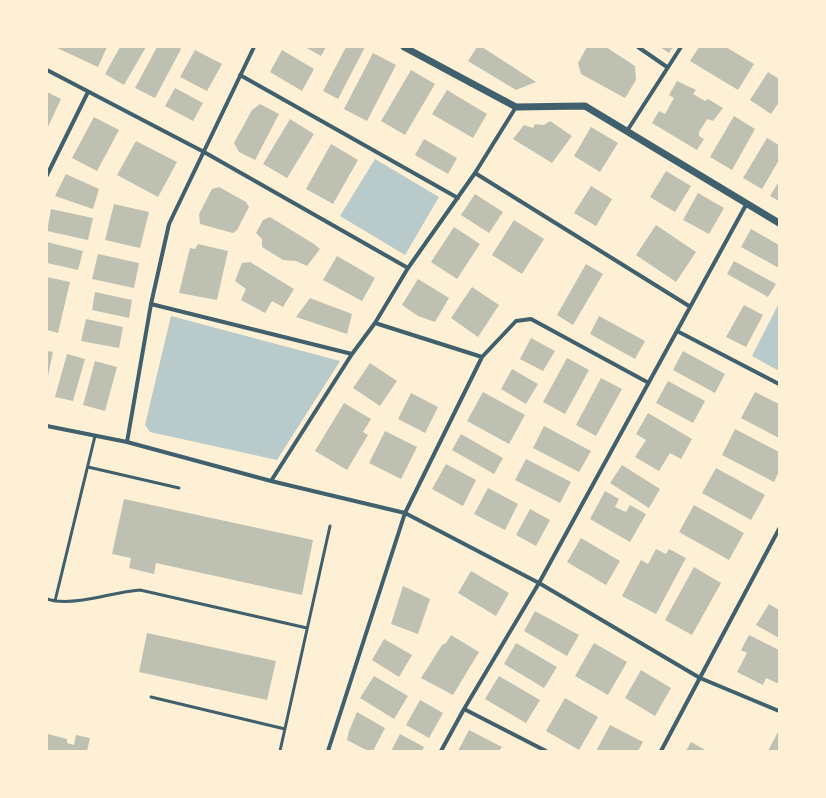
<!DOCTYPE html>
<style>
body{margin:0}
#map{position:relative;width:826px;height:798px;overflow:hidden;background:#fdf0d5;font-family:"Exo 2",sans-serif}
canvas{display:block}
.frame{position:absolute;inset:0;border:48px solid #fdf0d5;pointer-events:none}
</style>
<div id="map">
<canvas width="826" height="798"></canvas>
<div class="frame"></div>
</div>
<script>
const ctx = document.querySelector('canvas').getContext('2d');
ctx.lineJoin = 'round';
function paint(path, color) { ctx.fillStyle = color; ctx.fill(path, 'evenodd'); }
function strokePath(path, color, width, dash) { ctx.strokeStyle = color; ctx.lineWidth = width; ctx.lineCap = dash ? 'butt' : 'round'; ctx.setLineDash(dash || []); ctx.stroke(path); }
paint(new Path2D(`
 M375 159 439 197 405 255 340 216Z
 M779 303V371L752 356Z
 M171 316 340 361 277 460 150 432 145 425Z`), '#b9caca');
paint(new Path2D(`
 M55 47H107L98 67Z
 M120 47H146L124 85 105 74Z
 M157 47H178L181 49 155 98 135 88Z
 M305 47H326L321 56Z
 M346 47H365L338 99 323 91Z
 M477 47H482L536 82 516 90 468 61Z
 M587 47H606L635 66 636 80 625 98 581 74 578 63Z
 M660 47H673L669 53Z
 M699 47H726L754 64 738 90 690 61Z
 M195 50 222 64 207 91 180 77Z
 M282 50 314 69 302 91 270 72Z
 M373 53 396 65 367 121 344 109Z
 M411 70 435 84 405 135 381 121Z
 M768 72 779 79V102L771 114 750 100Z
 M677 81 696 90 693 94 705 101 708 99 723 108 713 121 708 119 706 121 699 132V136L704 139 697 150 652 123 659 111 665 114 674 98 669 95Z
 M175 88 203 103 193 121 165 106Z
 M447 90 487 114 473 138 432 114Z
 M47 92 61 99 47 129Z
 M260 104 279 114 255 160 239 152 234 143 252 110Z
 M734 116 755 129 732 170 710 157Z
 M94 117 119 130 97 171 72 158Z
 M290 119 314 134 287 178 263 164Z
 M550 121 572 136 552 163 513 139 524 125 533 128 535 124 544 125Z
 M591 127 618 143 600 172 574 156Z
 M767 138 779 145V160L762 189 743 178Z
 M424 139 457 158 448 174 415 155Z
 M136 141 177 162 158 197 117 175Z
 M331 144 358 160 333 204 306 189Z
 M666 171 691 186 675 212 650 197Z
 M66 174 99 189 93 209 55 196Z
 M779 181V201L770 196Z
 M591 186 612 199 596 226 574 213Z
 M219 187 246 202 249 207 237 230 233 233 200 224 199 214 212 189Z
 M698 193 724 208 709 234 683 220Z
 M475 194 503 212 489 233 461 215Z
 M114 204 149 212 140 248 105 240Z
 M51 209 93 218 88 240 47 231Z
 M270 217 314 244 320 249 307 266 296 261 283 260 262 247V239L256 233 263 220Z
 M514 220 544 239 522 274 492 255Z
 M656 225 696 252 676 282 636 255Z
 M454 227 480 244 457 279 431 262Z
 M751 229 779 245V268L741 247Z
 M47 242 83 251 78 270 47 263Z
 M198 244 228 251 217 300 179 293 190 248 195 249Z
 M98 254 139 263 134 288 92 279Z
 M337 256 375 278 362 301 323 280Z
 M734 261 776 284 768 297 727 274Z
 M250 262 294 289 283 307 272 301 265 313 241 300 246 289 235 281 242 263Z
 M586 264 603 274 573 325 557 315Z
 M47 277 70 282 58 333 47 330Z
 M418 279 449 298 435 322 418 316 402 305Z
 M472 287 499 305 478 337 451 318Z
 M95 292 132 300 129 318 92 310Z
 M310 298 352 314 347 334 296 317Z
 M744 305 763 315 746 347 726 337Z
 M599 316 645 341 635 359 590 334Z
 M86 319 123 327 119 348 81 341Z
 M531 338 555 351 543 371 520 359Z
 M47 351 53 352 48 376 47 375Z
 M683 351 725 374 715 393 673 370Z
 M67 354 85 359 73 401 55 397Z
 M567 358 589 370 565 414 543 402Z
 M95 361 117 367 105 411 83 405Z
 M370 363 397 381 380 406 353 388Z
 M512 369 538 384 526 404 501 389Z
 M601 378 622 389 596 436 576 425Z
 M668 381 705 401 693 423 656 403Z
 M483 392 525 415 509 444 467 421Z
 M755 392 779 404V438L741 418Z
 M411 393 438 407 425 433 398 419Z
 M344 403 371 419 363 432 368 435 347 470 315 451Z
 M648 413 692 439 681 459 670 453 659 471 635 457 646 440 636 434Z
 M544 426 591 451 579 472 533 448Z
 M735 429 779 452V471L774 482 722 455Z
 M385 431 417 447 401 479 369 463Z
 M461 434 503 458 494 474 452 450Z
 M526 459 571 482 560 503 515 480Z
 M446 464 476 480 463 506 432 489Z
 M622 465 660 489 649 508 610 483Z
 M716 468 765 495 751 520 702 493Z
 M488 488 518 504 505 530 474 514Z
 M605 491 619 499 615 507 626 512 630 505 646 514 630 542 590 519Z
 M124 499 313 540 302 595 156 563 154 574 129 568 131 558 112 554Z
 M694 505 744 533 729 560 679 532Z
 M530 509 550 520 536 546 516 535Z
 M581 538 620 561 606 585 567 562Z
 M656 549 666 554 669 549 686 558 656 614 622 596 641 560 648 564Z
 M694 567 721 583 692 635 665 620Z
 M471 571 509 593 496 616 458 593Z
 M403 586 430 599 418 634 391 624Z
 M769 604 779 610V638L756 625Z
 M535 611 579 635 567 656 524 631Z
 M147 633 276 661 267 700 139 672Z
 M451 635 479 652 453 695 421 678 442 645 446 643Z
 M749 635 779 650V684L766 678 763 685 737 672 747 653 741 650Z
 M384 639 412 655 399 677 372 660Z
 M516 643 557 667 544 688 504 664Z
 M594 643 627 662 608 695 575 676Z
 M641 670 671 688 655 716 625 698Z
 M374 676 408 696 394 719 360 698Z
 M499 676 540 700 526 723 485 699Z
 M565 698 598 717 579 750 546 731Z
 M420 700 443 713 429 738 406 725Z
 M357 712 385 728 373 751H368L347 740 349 731Z
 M610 725 643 742 638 751H596Z
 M469 730 502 747 499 751H458Z
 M779 730V751H768Z
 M48 734 67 739V743L74 745 76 735 90 738 87 751H47Z
 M400 734 424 747 422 751H391Z
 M691 742 707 751H686Z`), '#bec0b2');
strokePath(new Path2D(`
 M88 467 179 488
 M47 599 55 601 95 436
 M55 601C84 604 112 592 140 590L307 628
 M151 697 285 729
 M280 751 330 526`), '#3f606c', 3);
strokePath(new Path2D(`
 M638 47 667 67
 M47 70 204 152 408 268
 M240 75 458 198
 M627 131 681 47
 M475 173 689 306
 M47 175 88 92
 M151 304 352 354
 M375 323 482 357 516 321 531 319 647 382
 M677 331 779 384
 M47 426 127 442 271 481 405 513 539 583 700 678 779 711
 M127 442 151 304 169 224 254 47
 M271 481 352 354 375 323 408 268 475 173 516 107
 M464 709 546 751
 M328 751 405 513 482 357
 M441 751 464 709 539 583 747 203
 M661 751 779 529`), '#3f606c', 4);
strokePath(new Path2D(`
 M404 47 516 107 585 106 779 223`), '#3f606c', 7);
</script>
